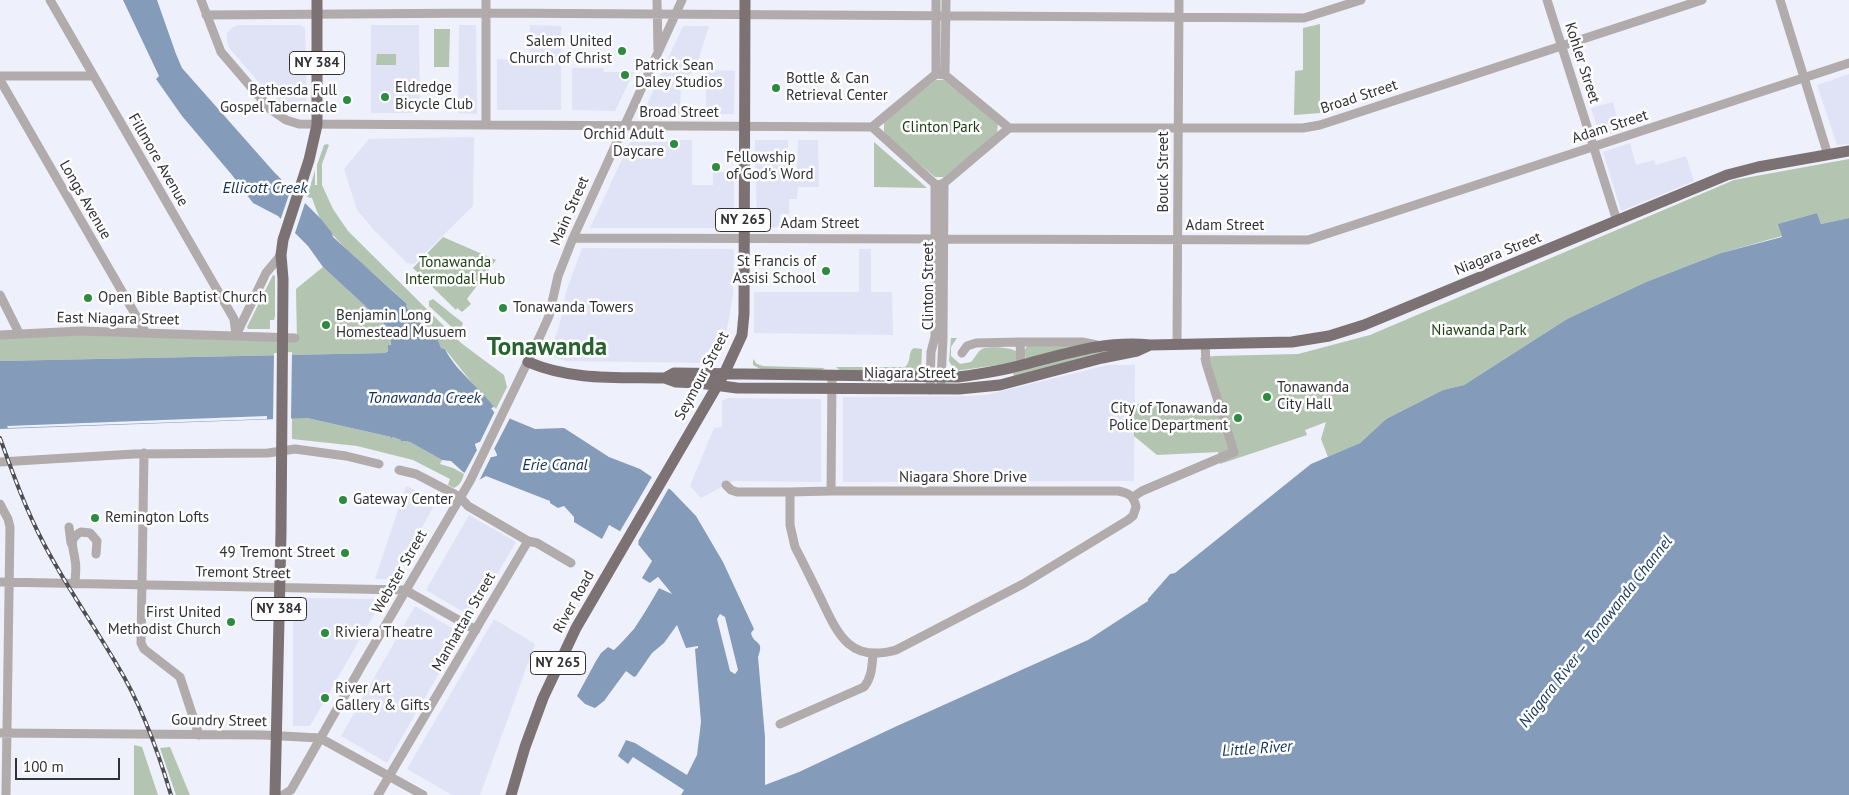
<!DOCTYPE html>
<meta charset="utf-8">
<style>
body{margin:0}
#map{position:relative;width:1849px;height:795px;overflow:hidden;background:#eef0fb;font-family:"PT Sans",sans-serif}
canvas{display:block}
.scale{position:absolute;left:15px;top:758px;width:105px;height:22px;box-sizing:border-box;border:2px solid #313136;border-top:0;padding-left:6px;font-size:15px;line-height:18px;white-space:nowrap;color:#313136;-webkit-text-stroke:4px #fefefe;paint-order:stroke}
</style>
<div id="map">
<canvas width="1849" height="795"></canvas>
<div class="scale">100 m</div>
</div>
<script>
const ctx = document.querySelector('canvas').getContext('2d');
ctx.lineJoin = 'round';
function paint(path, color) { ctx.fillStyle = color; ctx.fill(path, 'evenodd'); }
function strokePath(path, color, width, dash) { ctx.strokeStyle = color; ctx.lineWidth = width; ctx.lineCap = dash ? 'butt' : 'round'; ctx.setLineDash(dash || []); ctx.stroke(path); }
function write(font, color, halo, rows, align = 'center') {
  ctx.font = font + ' "PT Sans",sans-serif'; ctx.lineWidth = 5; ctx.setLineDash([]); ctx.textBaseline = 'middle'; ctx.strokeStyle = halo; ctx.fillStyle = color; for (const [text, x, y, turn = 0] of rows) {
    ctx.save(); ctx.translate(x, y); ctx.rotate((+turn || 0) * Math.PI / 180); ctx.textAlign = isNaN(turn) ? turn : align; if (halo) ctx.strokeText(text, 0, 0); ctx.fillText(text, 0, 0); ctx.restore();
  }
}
paint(new Path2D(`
 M238 25H300L305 28 307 110 282 109 230 49 227 42V33L233 27Z
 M371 25H419L420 113H371Z
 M459 25H476L477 114 458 113Z
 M530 25 561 26V110H497V59L518 60 519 58H529Z
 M683 26H709L695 70 681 82 680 114 643 113Z
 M572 68H603L604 72H634L615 111 572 110Z
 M706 70 735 71 734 114H706Z
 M1849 74V144L1837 145 1817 85Z
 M1613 102 1620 131 1600 136 1591 108Z
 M474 137 473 206 414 264 407 263 373 229 357 210 344 169 369 139Z
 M678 140H692V185H713V172H734V228H590L630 142H678Z
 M755 140H788V169H797L798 140H818L819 187H798L797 199H789V214H780V227L757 228Z
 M1630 143 1636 165 1654 160 1656 165 1686 156 1694 181 1621 211 1603 152Z
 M582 248 732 249 734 250 733 293 729 319 726 332 713 360 705 363 566 361 552 357 549 353 559 327 566 292Z
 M859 249H871V292H892L893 335 754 333V292H859Z
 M1108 365H1135L1134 481 843 482V397L969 396 986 395Z
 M728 398 821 399V482L733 481 701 498 690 486 714 428 722 427V401Z
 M406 486 437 500 394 579H375Z
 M469 515 516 542 472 617 426 590Z
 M293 598 383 599 310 726H293Z
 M415 606 462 634 387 763 341 736Z
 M494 619 535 644 480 795H452L407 769Z`), '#e0e3f5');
paint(new Path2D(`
 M1320 24V113L1294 115 1295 71 1303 70V28Z
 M434 29H450L449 67H434Z
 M377 54H396V65H376Z
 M936 80H944L998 122 997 134 944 177H935L884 134V122Z
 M874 142 927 188 874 187Z
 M327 144 329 145 322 164V185L333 209 348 231 461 343 504 375 507 387 496 409 472 383 445 349 441 348 435 332 433 334 411 314 406 306 407 304C379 276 346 254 323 223 318 216 315 206 312 198L307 197 315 170V185H317V165L324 145Z
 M1849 159V218L1821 224 1817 213 1779 224 1782 236 1721 253 1646 282 1567 319 1464 385 1443 390 1386 419 1360 443 1328 457 1321 439 1326 422 1305 430 1307 435 1220 464 1218 452 1157 455 1134 436V404L1217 403 1200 358 1214 356 1298 354 1370 335 1734 180Z
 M443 237 496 260 467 299 471 304 462 312 457 308 456 310 413 268Z
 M323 267 391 330C391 338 393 348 385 353L0 361V339L68 334 297 341 296 289Z
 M273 275 275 276V316L274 320H270V329H248L247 327Z
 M433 299 463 323 461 329 456 331 429 306V301Z
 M951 338H957L951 347V356L960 364 971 362C975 358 977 352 982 349 988 346 1012 347 1017 352V360L1013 363 955 371 949 361Z
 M1078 345 1026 359 1024 351 1027 346Z
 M914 348 922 349 921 371H841L836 367H905C912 361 907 352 914 348Z
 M1111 351 1014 377 1013 373 1021 370 1080 354Z
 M753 359 757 364 763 366 825 368 820 371 762 370 753 365Z
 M292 418H307L391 437 390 440 393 437 401 440V442L403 441 410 442 442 460 440 464 453 468 464 474C462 481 460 485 454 488L448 485 450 479 413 460 357 446 292 439Z
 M134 745 142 747 158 795H134Z
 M170 747 190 795H176L160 748Z`), '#b3c4b0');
paint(new Path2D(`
 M123 0H157L176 54 182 68 274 172 321 219 332 233 333 237 407 304 406 306 411 314 432 334 435 332 441 348 445 349C455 370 481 389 494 407L491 408 494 412 535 429 564 428 609 457 640 469 671 490 696 516 723 562 754 629 751 633C754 646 765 639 758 657L765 737V785L799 772 897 726 1088 640 1148 601V599L1170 574 1175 573 1311 464 1360 443 1386 419 1443 390 1464 385 1567 319 1646 282 1721 253 1782 237 1778 224 1817 213 1821 224 1849 218V795H681L684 790 633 757 628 764 618 756 626 740 635 743 687 775 697 755 701 722 695 649 698 648V646L686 648 677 625 664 643 652 653 636 676 634 677 626 671 604 701 595 708 585 704 577 696 596 661 601 653 608 647 614 650C634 632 646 611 659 588L671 593 658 577 650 583 642 578 652 561 638 544 639 542 609 525 602 539 574 522V517L564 506 558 508 550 503V501L486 476 479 480 463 472 451 461 442 460 410 442 403 441 401 442V440L393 437 390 440 391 437 307 418 0 429V361L385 353 388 351V345H391V330L323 267 308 246 278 216 253 203 232 175 182 116 156 79 159 76ZM480 442 495 450 497 455 492 457 477 450 475 444Z`), '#849cba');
paint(new Path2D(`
 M292 186 306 200 294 236 280 221Z
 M292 352 291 420 273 421 274 353Z
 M495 411 510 418 494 449 497 456 491 457 479 481 464 474 477 450 475 444 480 442Z
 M267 416V419L8 428 7 426Z
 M653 475 670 486 636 545V543L619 533Z
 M658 577 672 594 659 588 634 629 613 650 612 649 633 628 657 586 663 587 658 580 652 585 650 583Z
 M720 614 725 617 738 670 735 674 730 671 717 619Z`), '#eef0fb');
strokePath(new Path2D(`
 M50 0 234 319 236 335
 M201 0 221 52 270 109 286 120 299 124 872 127
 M486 0V125
 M657 0 658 50
 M936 0V74
 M1547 0 1617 221
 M1780 0 1828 155
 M206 15 486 13 1304 18 1361 0
 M945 75 946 0
 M0 76H94
 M0 80 146 333
 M872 127 935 184 939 185 944 183 1009 128
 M872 127 936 74 945 75 1009 128
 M1009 128H1303L1320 125 1702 0
 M573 238 1308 240 1849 63
 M0 295 19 333
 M237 333 266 273 281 255
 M0 335 81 331 295 338
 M1020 342H1082L1097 345
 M1177 344 1179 0
 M962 353 967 346 976 343 1020 342 1021 366
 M941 382 943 337 944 183
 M930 390 931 352 935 337V184
 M144 453 141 643 144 649 180 677 199 735
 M0 462 134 454 268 453 295 449 346 456 379 464
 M399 470 416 474 460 497 468 506 528 541 537 543 571 563
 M726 485 731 490 737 492H790
 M831 491H1118C1129 493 1134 496 1136 507L1133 516 1128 520 1023 584 896 650C850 663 838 635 821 599 812 581 804 564 795 547L790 525V492Z
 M831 491 832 375
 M1133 497 1142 491 1234 452 1206 363 1205 344
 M0 504 8 519 10 527 6 795
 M69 527 71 543
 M0 582 405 590 476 630
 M75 584C75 576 77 567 75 560 74 548 67 539 81 532L90 533 97 541 96 554
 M780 724 864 687C872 677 872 666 873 654
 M0 733 263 735 320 738 423 795
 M283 795 291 790 362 665 470 481 541 334 549 316 558 276 573 238 682 0
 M378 795 528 541`), '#b1abac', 9);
strokePath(new Path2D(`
 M528 362C573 381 617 377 665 378L676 382 699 383 737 388 959 389 1000 385 1102 358 1137 351 1150 345
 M665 378 674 373 958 377C980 374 1001 371 1022 365 1065 354 1106 340 1150 345L1292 342 1329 336 1364 325 1727 175 1758 167 1849 151
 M275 795 281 532 283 279 281 255 283 240 309 160 317 125V0
 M511 795 525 747 543 698 576 628 724 374 742 335 744 314 745 0`), '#7c7273', 11);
const rail = new Path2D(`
 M0 438C13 474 26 510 44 544 66 586 93 624 117 665 141 704 158 751 171 795`);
strokePath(rail, '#4e4e54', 4);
strokePath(rail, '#fefefe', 2, [5.5]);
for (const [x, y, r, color] of [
 [622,51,5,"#2c8b3e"],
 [625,75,5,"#2c8b3e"],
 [776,88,5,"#2c8b3e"],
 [385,97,5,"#2c8b3e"],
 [347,100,5,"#2c8b3e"],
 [674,144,5,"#2c8b3e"],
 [716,167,5,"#2c8b3e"],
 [826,271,5,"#2c8b3e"],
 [88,298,5,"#2c8b3e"],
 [503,308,5,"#2c8b3e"],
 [326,325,5,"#2c8b3e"],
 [1267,397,5,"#2c8b3e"],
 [1238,418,5,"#2c8b3e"],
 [343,500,5,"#2c8b3e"],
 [95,518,5,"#2c8b3e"],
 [345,553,5,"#2c8b3e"],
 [231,622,5,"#2c8b3e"],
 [325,633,5,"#2c8b3e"],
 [325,698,5,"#2c8b3e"]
]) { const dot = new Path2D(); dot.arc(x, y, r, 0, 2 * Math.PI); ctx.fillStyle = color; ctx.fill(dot); strokePath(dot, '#fefefe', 2); }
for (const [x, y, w] of [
 [317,63,55],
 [743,220,55],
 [279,609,55],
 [558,663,55]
]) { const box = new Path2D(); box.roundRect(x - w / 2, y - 11.5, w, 23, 4); ctx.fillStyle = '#fefefe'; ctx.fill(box); strokePath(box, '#313136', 1); }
write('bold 14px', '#313136', null, [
 ["NY 384",317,63],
 ["NY 265",743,220],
 ["NY 384",279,609],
 ["NY 265",558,663]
]);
write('15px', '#313136', '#fefefe', [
 ["Salem United",612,42,"right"],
 ["Church of Christ",612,59,"right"],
 ["Patrick Sean",635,66],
 ["Daley Studios",635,83],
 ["Bottle & Can",786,79],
 ["Retrieval Center",786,96],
 ["Eldredge",395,88],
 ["Bicycle Club",395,105],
 ["Bethesda Full",337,91,"right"],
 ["Gospel Tabernacle",337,108,"right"],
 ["Orchid Adult",664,135,"right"],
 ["Daycare",664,152,"right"],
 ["Fellowship",726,158],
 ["of God's Word",726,175],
 ["St Francis of",816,262,"right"],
 ["Assisi School",816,279,"right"],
 ["Open Bible Baptist Church",98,298],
 ["Tonawanda Towers",513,308],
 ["Benjamin Long",336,316],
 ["Homestead Musuem",336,333],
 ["Tonawanda",1277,388],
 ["City Hall",1277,405],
 ["City of Tonawanda",1228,409,"right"],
 ["Police Department",1228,426,"right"],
 ["Gateway Center",353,500],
 ["Remington Lofts",105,518],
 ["49 Tremont Street",335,553,"right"],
 ["First United",221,613,"right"],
 ["Methodist Church",221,630,"right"],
 ["Riviera Theatre",335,633],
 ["River Art",335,689],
 ["Gallery & Gifts",335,706]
], 'left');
write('15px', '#313136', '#fefefe', [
 ["Kohler Street",1582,63,72],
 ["Broad Street",1359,97,-18],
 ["Broad Street",679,113],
 ["Adam Street",1610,127,-18],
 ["Fillmore Avenue",158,160,60],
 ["Bouck Street",1164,172,-90],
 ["Longs Avenue",85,200,60],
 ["Main Street",570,211,-66],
 ["Adam Street",820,224],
 ["Adam Street",1225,226],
 ["Niagara Street",1498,254,-22],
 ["Clinton Street",929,286,-90],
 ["East Niagara Street",118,319,1],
 ["Niagara Street",910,374],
 ["Seymour Street",702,376,-62],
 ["Niagara Shore Drive",963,478],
 ["Webster Street",400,572,-60],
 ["Tremont Street",243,573,1],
 ["River Road",574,602,-61],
 ["Manhattan Street",464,622,-60],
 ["Goundry Street",219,721,1]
]);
write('15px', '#183c10', '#fefefe', [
 ["Clinton Park",941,128],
 ["Tonawanda",455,263],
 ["Intermodal Hub",455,280],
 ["Niawanda Park",1479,331]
]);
write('italic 16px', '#11335c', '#fefefe', [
 ["Ellicott Creek",265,188],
 ["Tonawanda Creek",424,398],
 ["Erie Canal",555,465],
 ["Niagara River – Tonawanda Channel",1596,632,-52],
 ["Little River",1257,749,-4]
]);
write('bold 25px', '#276230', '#fefefe', [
 ["Tonawanda",547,348]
]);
</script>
